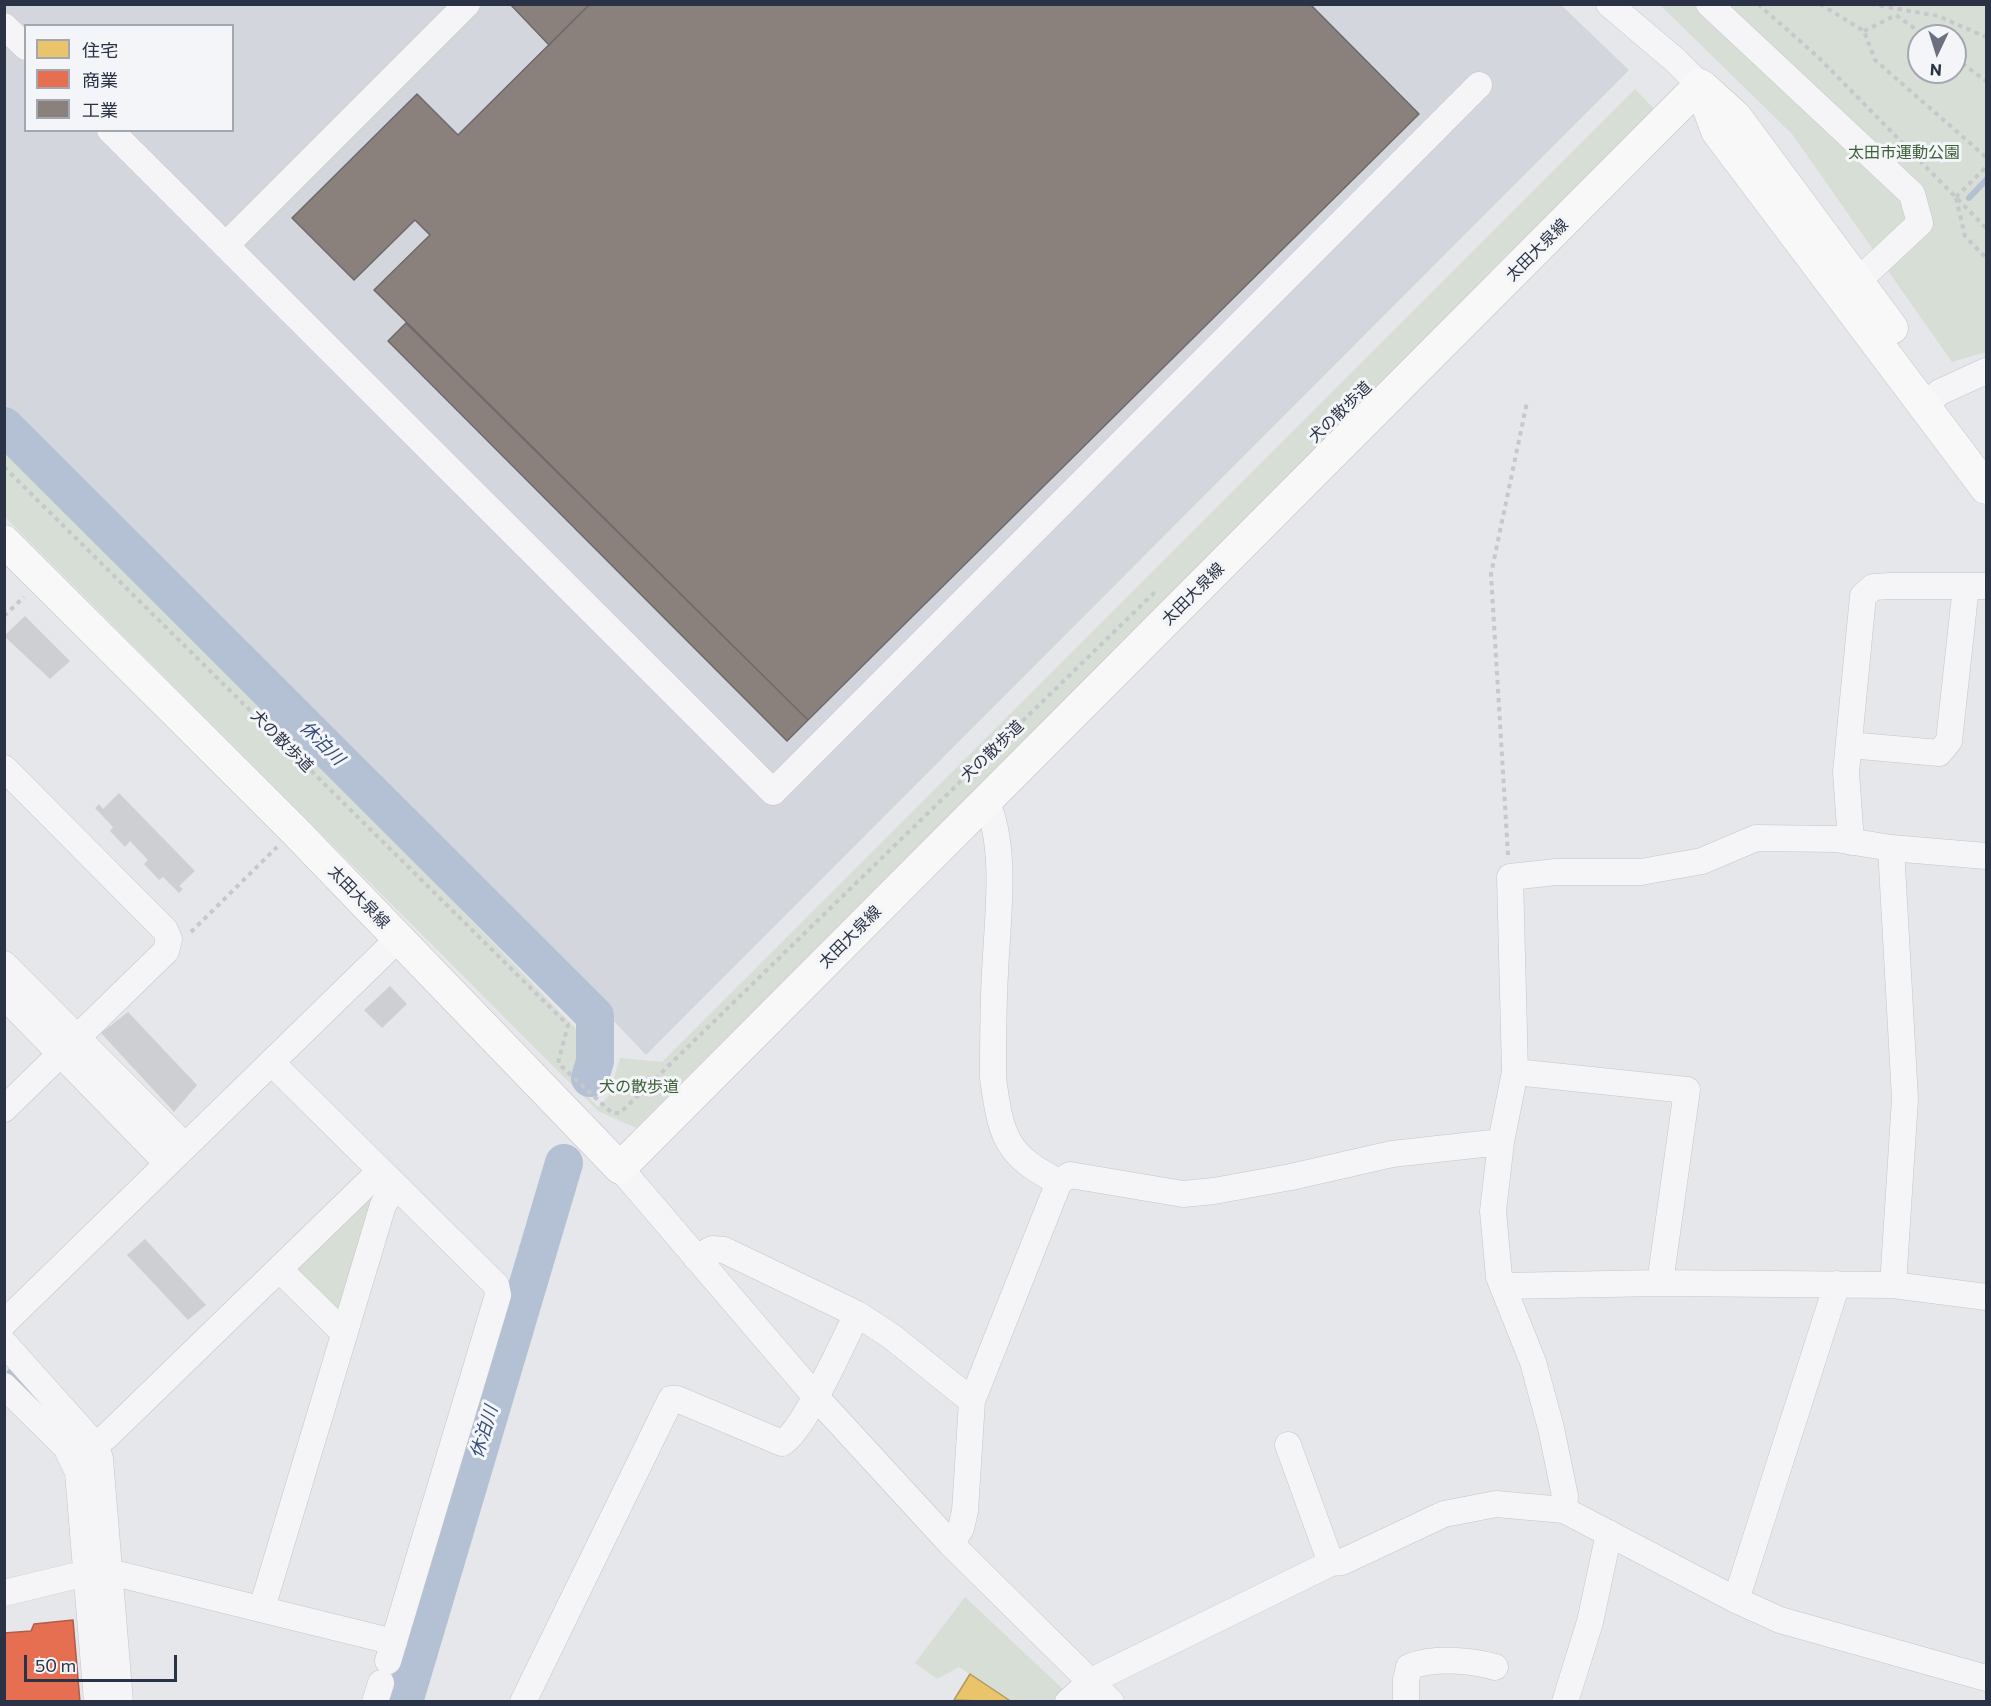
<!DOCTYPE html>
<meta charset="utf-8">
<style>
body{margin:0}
#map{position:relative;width:1991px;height:1706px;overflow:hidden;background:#e6e7ea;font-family:Commissioner,"Noto Sans JP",sans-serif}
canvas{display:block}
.frame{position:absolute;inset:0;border:6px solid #2a3245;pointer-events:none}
.legend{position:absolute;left:24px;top:24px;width:210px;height:108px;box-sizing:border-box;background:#f4f5f9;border:2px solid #a3a7b1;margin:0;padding:8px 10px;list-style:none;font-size:18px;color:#2a3245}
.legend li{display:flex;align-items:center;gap:12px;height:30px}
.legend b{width:30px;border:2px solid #a3a7b1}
.north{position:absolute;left:1907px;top:24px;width:60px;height:60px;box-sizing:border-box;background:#f4f5f9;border:2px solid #a3a7b1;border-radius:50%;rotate:184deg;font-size:16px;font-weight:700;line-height:24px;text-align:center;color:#2a3245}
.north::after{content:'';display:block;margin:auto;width:21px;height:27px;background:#6c717f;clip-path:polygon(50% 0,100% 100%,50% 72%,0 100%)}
.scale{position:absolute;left:24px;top:1655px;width:153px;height:27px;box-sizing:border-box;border:3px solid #2a3245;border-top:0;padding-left:8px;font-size:18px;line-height:21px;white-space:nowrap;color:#2a3245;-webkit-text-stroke:4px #f4f5f9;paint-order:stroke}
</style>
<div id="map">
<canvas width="1991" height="1706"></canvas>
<div class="frame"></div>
<ul class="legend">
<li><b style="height:16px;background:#e9c46a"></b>住宅</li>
<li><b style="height:16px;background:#e76f51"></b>商業</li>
<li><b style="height:16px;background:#8a817c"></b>工業</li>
</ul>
<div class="north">N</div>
<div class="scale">50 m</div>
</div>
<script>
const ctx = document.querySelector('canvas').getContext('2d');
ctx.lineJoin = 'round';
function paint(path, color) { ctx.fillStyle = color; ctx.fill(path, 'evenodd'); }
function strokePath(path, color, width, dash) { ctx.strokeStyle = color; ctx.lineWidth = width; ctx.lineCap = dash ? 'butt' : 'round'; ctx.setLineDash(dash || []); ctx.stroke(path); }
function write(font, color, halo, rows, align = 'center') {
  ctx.font = font + ' Commissioner,"Noto Sans JP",sans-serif'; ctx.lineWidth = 6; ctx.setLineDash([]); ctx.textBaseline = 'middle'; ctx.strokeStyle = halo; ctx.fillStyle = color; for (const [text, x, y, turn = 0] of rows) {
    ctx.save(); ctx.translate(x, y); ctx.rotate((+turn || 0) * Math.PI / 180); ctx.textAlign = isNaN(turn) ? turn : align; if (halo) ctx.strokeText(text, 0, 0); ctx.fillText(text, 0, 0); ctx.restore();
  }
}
paint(new Path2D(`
 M1560 4 1629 70 646 1055 496 897 5 409 4 5ZM26 26H232V130H26Z`), '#d4d6dd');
paint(new Path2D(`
 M1660 5H1986V352L1952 362 1792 134ZM1919 36H1955V72H1919Z
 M1635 89 1656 111 636 1128 598 1111 5 517 4 442 93 528 582 1035 583 1058 579 1087 598 1107 608 1097 620 1058 662 1062Z
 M372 1191 377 1195 344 1306 336 1314 296 1274 297 1266Z
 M965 1597 1067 1693 1060 1701H1012L959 1667 937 1679 915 1663Z`), '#d6ded5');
const homes = new Path2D(`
 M970 1674 1012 1702 954 1700Z`);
paint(homes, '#e9c46a');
strokePath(homes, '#b0985f', 1.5);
const shops = new Path2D(`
 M73 1620 80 1702H4V1633L31 1631 34 1624Z`);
paint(shops, '#e76f51');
strokePath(shops, '#ae5d4d', 1.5);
const industry = new Path2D(`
 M510 4H590L549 45Z
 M590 4H1310L1419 114 808 720 374 290 430 235 415 220 354 280 292 218 417 94 458 135Z
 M406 323 808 720 787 741 388 341Z`);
paint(industry, '#8a817c');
strokePath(industry, '#6d696c', 1.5);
strokePath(new Path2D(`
 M1969 198 1986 180
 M10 1372 46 1408`), '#b4c1d5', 6);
strokePath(new Path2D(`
 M4 426 595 1016V1061L590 1078
 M404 1702 564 1163`), '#b4c1d5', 38);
paint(new Path2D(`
 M25 616 70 661 50 679 4 636Z
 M119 793 195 871 179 886 183 889 179 893 163 877 159 880 144 864 148 860 130 841 125 847 110 831 113 827 95 808 99 804 103 809Z
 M390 986 407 1004 382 1028 364 1010Z
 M128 1012 197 1085 174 1112 101 1033Z
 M145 1239 206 1305 188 1320 127 1255Z`), '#cecfd3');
const minor = new Path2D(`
 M1609 4 1675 60 1700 85
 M1709 4 1912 194 1920 223 1844 294
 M4 26 26 47
 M110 130 773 792 1479 85
 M226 245 467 4
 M1924 405 1940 392 1986 371
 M1849 745 1939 753 1949 741 1966 586
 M4 768 165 930 169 939 166 951 4 1109
 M986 801C1008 847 997 922 995 973 993 1008 993 1043 993 1078 1001 1136 1005 1155 1059 1182
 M1851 842 1846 772 1863 596 1873 587 1891 586H1986
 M1891 848 1905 1099 1893 1285
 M4 964 185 1146
 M4 996 167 1163
 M272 1063 496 1285 498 1295 388 1661
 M1515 1072 1687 1090 1660 1283
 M620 1168 815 1396 951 1544 1111 1702
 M696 1258 712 1249 724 1250 857 1314 891 1336 972 1401
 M279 1269 344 1333
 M1503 1286 1660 1283 1893 1285 1986 1297
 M4 1323 399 938
 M4 1343 96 1446 100 1459 120 1702
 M4 1386 66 1447 78 1472 97 1702
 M1288 1445 1331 1563
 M74 1460 107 1436 379 1172
 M1564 1510 1565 1496 1551 1428 1533 1362 1499 1277 1493 1211 1501 1142 1515 1072 1510 877 1556 872H1641L1702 861 1756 838 1836 839 1891 848 1986 856
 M951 1544 961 1528 965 1511 972 1401 1059 1182 1070 1175 1183 1194 1214 1191 1291 1177 1392 1154 1501 1142
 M4 1593 74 1576 110 1572 394 1642
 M1736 1600 1837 1284
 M262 1608 383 1205 395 1187
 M375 1702 381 1683
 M523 1702 671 1399H677L782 1443C804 1431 844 1340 857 1314
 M1068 1702 1091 1681 1331 1563 1342 1562 1444 1514 1496 1504 1564 1510 1736 1600 1780 1620 1986 1678
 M1406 1702V1680L1409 1667C1434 1657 1470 1660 1495 1667
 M1565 1702 1590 1622 1609 1533`);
const major = new Path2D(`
 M1700 85 1717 131 1986 488
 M1703 87 1736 117 1892 328
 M4 541 294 830 620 1168 1700 85`);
strokePath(minor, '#c4c5c8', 27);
strokePath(major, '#c1c4c8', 33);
strokePath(new Path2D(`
 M1758 4 1818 57 1986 228
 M1820 4 1864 31 1875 60 1986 157
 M1871 4 1938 16 1986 37
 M1864 31 1896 15 1925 36
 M1955 58 1986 81
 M1956 197 1986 167
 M1956 198 1965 236 1986 258
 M4 467 568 1025 558 1063 612 1113H620L1155 592
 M4 616 24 597
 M1508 855 1491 574 1527 402
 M191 932 277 847`), '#c6c8cc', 4, [4.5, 4.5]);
strokePath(minor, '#f5f5f7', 26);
strokePath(major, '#f8f8f8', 32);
write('16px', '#3c6137', '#f4f5f9', [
 ["太田市運動公園",1904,153],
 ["犬の散歩道",639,1087]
]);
write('16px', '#2a3245', '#f4f5f9', [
 ["太田大泉線",1537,250,-45],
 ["犬の散歩道",1340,412,-44],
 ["太田大泉線",1193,594,-45],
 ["犬の散歩道",282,741,45],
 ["犬の散歩道",992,751,-44],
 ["太田大泉線",359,897,46],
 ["太田大泉線",850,937,-45]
]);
write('italic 18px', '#334e7a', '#f4f5f9', [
 ["休泊川",322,743,45],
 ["休泊川",484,1432,-73]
]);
</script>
